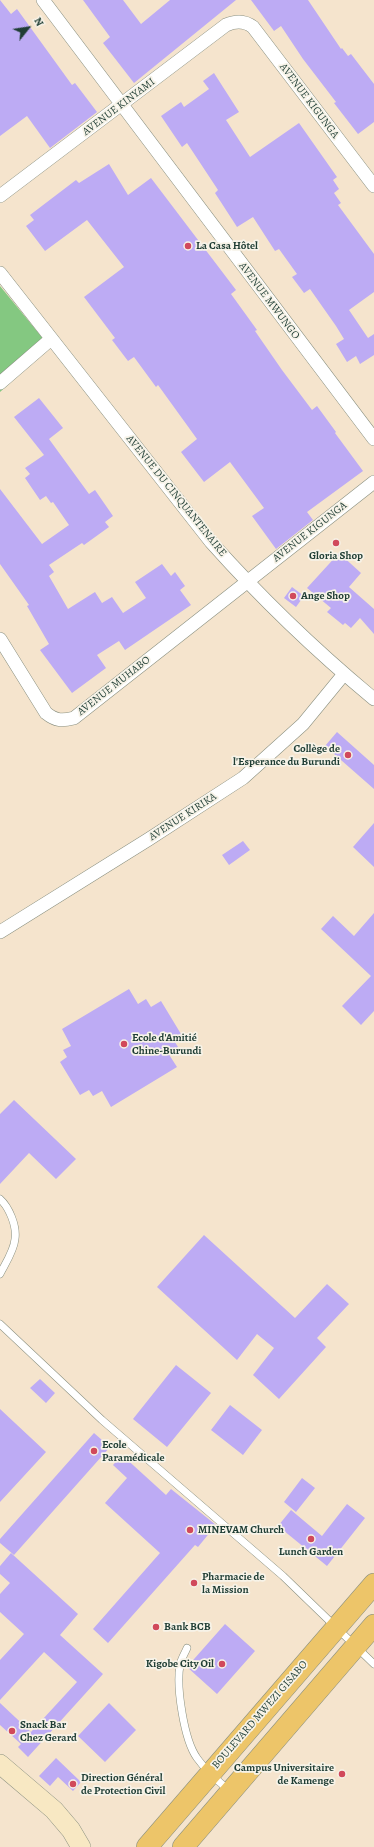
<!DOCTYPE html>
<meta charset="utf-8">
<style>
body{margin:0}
#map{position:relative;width:374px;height:1847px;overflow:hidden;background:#f5e4cd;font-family:Alegreya,serif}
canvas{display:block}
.north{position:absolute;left:8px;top:8px;width:40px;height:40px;-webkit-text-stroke:3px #f7f3e8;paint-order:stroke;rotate:60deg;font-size:11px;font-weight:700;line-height:16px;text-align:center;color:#1f3d34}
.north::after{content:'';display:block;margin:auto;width:14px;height:18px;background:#1f3d34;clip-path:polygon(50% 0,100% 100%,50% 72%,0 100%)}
</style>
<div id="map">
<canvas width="374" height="1847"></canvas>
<div class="north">N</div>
</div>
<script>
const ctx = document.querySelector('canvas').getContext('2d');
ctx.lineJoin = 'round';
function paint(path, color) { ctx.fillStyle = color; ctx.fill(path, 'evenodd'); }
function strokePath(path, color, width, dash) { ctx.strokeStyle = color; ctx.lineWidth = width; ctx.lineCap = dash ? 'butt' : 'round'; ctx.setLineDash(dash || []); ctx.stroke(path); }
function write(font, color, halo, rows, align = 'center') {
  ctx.font = font + ' Alegreya,serif'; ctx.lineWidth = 3.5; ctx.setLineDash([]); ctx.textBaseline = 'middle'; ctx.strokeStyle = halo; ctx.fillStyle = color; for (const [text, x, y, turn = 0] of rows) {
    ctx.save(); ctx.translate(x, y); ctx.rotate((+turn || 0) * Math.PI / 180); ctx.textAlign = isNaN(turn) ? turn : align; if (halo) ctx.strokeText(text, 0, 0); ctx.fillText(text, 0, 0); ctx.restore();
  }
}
paint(new Path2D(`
 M0 286 50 347 0 392Z`), '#84c881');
paint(new Path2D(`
 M0 0 11 14 17 9 72 85 75 83 97 112 50 148 27 116 0 136Z
 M83 0H123L141 24 170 0H236L134 83 103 43 110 37Z
 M251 0H308L341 49 342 48 348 56 351 54 374 84V122L358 134 334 103 336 102 303 59 281 26 274 31Z
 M214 73 239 112 226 120 250 157 299 123 337 177 333 180 339 189 334 193 341 203 338 205 374 254V292L349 310 368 338 374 334V355L360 364 356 356 347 362 336 344 344 339 336 326 310 289 304 293 292 277 297 274 279 249 275 251 253 217 237 227 215 193 218 190 187 143 182 147 161 116 181 102 184 107 209 89 203 81Z
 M109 164 128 195 151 178 236 290 231 294 257 330 255 331 282 370 312 410 317 406 336 432 335 433 363 471 307 512 313 520 276 549 252 516 264 508 230 462 204 482 181 452 197 439 158 385 156 387 134 357 128 361 112 340 115 338 84 297 124 267 87 220 45 251 26 226 34 220 30 215 76 180 79 183Z
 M39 398 63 428 49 439 89 494 95 490 113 516 105 522 109 527 84 545 82 543 49 565 54 572 49 576 68 609 95 592 102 603 112 597 123 613 146 598 135 582 162 564 171 576 175 572 185 586 180 590 191 605 125 650 119 641 97 655 106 668 72 693 40 650 49 644 27 606 29 605 0 564V489L42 544 69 525 53 502 51 503 46 496 40 500 25 478 30 474 25 468 44 455 14 417Z
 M339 553 361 573 349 587 374 609V634L360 618 351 628 345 623 343 625 327 612 331 608 307 588Z
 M292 587 304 596 296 607 284 598Z
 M337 732 374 765V789L325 746Z
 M374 823V867L353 847Z
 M243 841 250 850 229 865 222 855Z
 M374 913V1011L361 1025 342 1006 371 976 321 929 333 916 354 936Z
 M129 989 138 1004 146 999 151 1007 161 1001 181 1034 173 1039 178 1047 168 1053 177 1067 111 1107 102 1091 93 1096 89 1090 80 1095 60 1062 67 1057 63 1050 71 1046 62 1029Z
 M14 1100 76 1159 56 1179 29 1153 0 1184V1114Z
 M204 1235 295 1318 327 1284 349 1304 317 1338 326 1347 279 1399 253 1375 274 1348 257 1334 237 1360 157 1287Z
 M176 1365 211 1393 167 1447 133 1419Z
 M40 1379 55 1393 46 1403 30 1388Z
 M230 1405 262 1430 243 1455 211 1430Z
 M0 1409 46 1452 0 1502Z
 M94 1433 110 1447 14 1555 0 1543V1539Z
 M122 1455 166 1495 171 1489 216 1525 198 1547 195 1545 108 1643 93 1629 160 1553 105 1503 127 1478 113 1465Z
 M302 1478 315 1488 296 1512 284 1502Z
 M347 1504 365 1518 327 1566 278 1526 291 1510 322 1536Z
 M11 1553 78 1614 60 1635 103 1674 28 1757 18 1747 21 1744 0 1725V1703L31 1732 77 1682 44 1652 0 1700V1660L24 1634 0 1612V1594L10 1583 0 1574V1566Z
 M225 1624 255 1651 217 1694 187 1667Z
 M109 1703 136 1730 105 1762 78 1736Z
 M56 1758 81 1782 73 1791 58 1777 50 1786 39 1776Z`), '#bdabf4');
const lane = new Path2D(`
 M0 1199C9 1207 17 1226 15 1239 14 1251 5 1264 0 1274
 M0 1324 102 1420 283 1576 374 1664
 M187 1648C185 1653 181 1659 180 1665 176 1687 184 1740 197 1758 206 1771 218 1781 230 1791`);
const street = new Path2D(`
 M43 0 374 439
 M0 196 226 25C235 21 244 20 253 27L374 186
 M0 273 211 542C261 598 316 651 374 699
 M0 383 51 339
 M0 639 46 713C56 721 62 721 74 718L374 482
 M0 932 149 839 243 778 303 724 344 674`);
const secondary = new Path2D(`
 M0 1764 54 1810 71 1830 81 1847`);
const primary = new Path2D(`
 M147 1847 374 1584
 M183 1847 374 1625`);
strokePath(lane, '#8a9080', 8);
strokePath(street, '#8a9080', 14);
strokePath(secondary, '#8a9080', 20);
strokePath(primary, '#8a9080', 22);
strokePath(lane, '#fff', 7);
strokePath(street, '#fff', 13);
strokePath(secondary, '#f8e8c3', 19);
strokePath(primary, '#edc569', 21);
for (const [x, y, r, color] of [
 [188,246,4,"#d1495b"],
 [336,543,4,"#d1495b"],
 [293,596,4,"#d1495b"],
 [348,755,4,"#d1495b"],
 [124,1044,4,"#d1495b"],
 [94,1451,4,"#d1495b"],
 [190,1530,4,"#d1495b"],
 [311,1539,4,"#d1495b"],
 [194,1583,4,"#d1495b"],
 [156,1627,4,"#d1495b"],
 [222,1664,4,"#d1495b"],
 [12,1731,4,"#d1495b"],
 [342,1774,4,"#d1495b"],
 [73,1784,4,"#d1495b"]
]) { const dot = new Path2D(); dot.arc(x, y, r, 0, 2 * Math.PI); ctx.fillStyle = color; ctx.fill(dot); strokePath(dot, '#f7f3e8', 1.5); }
write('11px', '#1f3d34', '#f7f3e8', [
 ["AVENUE KIGUNGA",309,101,53],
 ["AVENUE KINYAMI",119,107,-37],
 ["AVENUE MWUNGO",269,301,53],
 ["AVENUE DU CINQUANTENAIRE",176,496,51],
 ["AVENUE KIGUNGA",310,532,-38],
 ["AVENUE MUHABO",114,686,-38],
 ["AVENUE KIRIKA",183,817,-33],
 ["BOULEVARD MWEZI GISABO",260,1715,-49]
]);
write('bold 11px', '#1f3d34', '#f7f3e8', [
 ["La Casa Hôtel",196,246],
 ["Gloria Shop",336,556,"center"],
 ["Ange Shop",301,596],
 ["Collège de",340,749,"right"],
 ["l'Esperance du Burundi",340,762,"right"],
 ["Ecole d'Amitié",132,1038],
 ["Chine-Burundi",132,1051],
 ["Ecole",102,1445],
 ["Paramédicale",102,1458],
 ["MINEVAM Church",198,1530],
 ["Lunch Garden",311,1552,"center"],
 ["Pharmacie de",202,1577],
 ["la Mission",202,1590],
 ["Bank BCB",164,1627],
 ["Kigobe City Oil",214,1664,"right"],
 ["Snack Bar",20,1725],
 ["Chez Gerard",20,1738],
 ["Campus Universitaire",334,1768,"right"],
 ["de Kamenge",334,1781,"right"],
 ["Direction Général",81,1778],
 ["de Protection Civil",81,1791]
], 'left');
</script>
